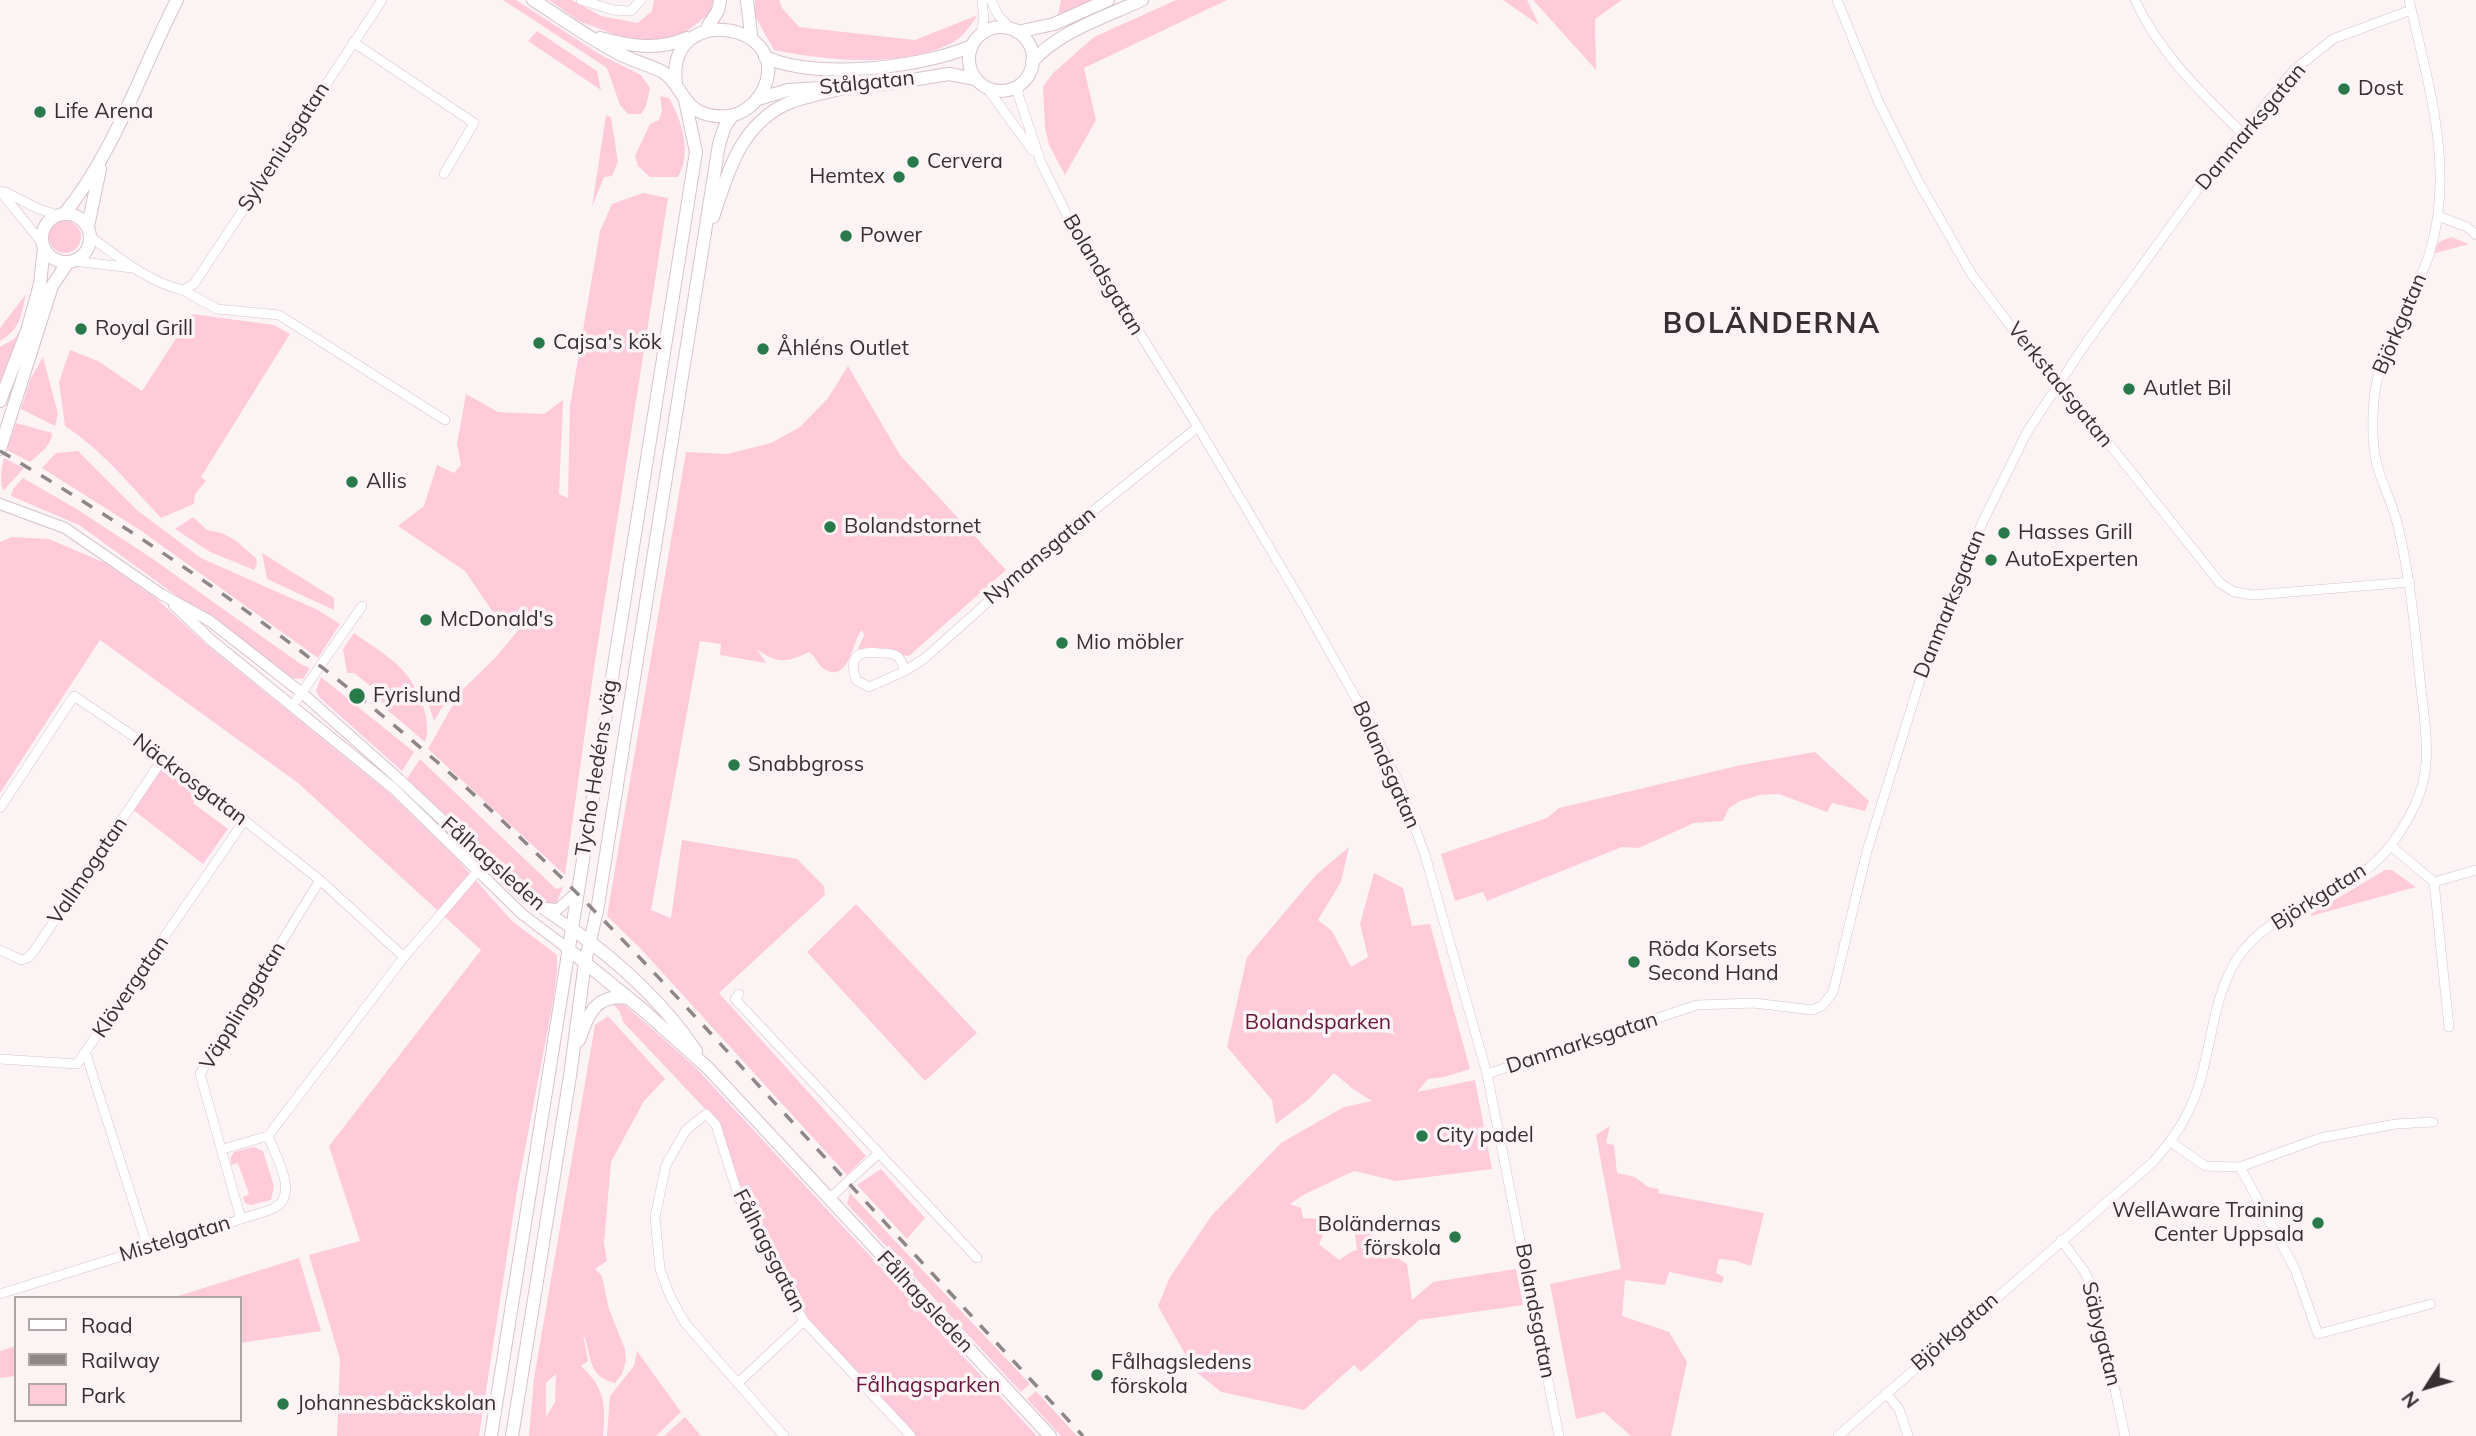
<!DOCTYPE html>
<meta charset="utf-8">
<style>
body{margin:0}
#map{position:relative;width:2476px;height:1436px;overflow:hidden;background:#fcf3f5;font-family:Mulish,sans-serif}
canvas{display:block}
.legend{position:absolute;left:14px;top:1296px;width:228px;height:126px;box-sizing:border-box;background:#fcf3f5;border:2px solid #aea5a7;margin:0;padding:9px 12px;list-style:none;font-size:21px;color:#382f32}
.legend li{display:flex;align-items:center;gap:14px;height:35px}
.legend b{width:35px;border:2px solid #aea5a7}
.north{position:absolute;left:2392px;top:1352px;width:70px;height:70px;-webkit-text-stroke:5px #fcf3f5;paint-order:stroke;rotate:233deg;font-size:19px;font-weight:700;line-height:28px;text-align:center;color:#382f32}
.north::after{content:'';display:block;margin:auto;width:24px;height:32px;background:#382f32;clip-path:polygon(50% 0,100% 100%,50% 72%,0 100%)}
</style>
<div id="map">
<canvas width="2476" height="1436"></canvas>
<ul class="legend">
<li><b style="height:9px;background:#fff"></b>Road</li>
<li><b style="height:9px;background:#8f8688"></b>Railway</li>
<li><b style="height:19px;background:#ffcbdb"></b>Park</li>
</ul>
<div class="north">N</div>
</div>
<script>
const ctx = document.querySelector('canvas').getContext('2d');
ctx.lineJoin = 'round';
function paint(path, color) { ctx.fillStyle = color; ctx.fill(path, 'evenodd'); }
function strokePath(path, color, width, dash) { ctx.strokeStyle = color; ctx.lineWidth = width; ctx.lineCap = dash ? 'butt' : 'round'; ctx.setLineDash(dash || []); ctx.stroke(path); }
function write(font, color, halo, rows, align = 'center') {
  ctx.font = font + ' Mulish,sans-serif'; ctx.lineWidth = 7; ctx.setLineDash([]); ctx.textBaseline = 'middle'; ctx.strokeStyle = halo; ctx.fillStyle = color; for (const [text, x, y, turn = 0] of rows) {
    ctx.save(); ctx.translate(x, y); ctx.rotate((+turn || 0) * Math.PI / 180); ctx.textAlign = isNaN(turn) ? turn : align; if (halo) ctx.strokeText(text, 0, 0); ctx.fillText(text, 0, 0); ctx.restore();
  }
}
paint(new Path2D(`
 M503 0H516L601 55 641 75 650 88 646 106 641 114H628L620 105 607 68Z
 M549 0H572L601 16 638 23 652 11 654 0H714L712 12 679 37 658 41 629 40 579 21Z
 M755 0H779L782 8 799 27 915 40 978 15C972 23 965 34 957 40 908 69 827 61 774 50L755 16Z
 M1061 0H1095L1058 15Z
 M1176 0H1227L1084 68 1096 120 1065 175 1049 145 1045 127 1043 87 1053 73 1094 37Z
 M1503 0H1527L1539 25Z
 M1533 0H1622L1595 19 1596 70Z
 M537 31 597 71 601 90 528 41Z
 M660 96 669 98C682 120 692 153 678 177H650L638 166 635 156 650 124 659 120 662 111Z
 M606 115 611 117 618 162 612 176 604 177 592 207Z
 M643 193 668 198 594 668 565 875 428 749 460 692 495 658 520 628 505 630 465 571 398 526 424 506 437 465 454 473 461 465 457 444 466 394 498 412 544 414 563 400 559 494 568 498 570 406 600 231 612 204Z
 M49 237a16 16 0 1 1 32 0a16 16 0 1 1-32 0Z
 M2451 237 2469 244 2432 254 2439 242Z
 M26 294C21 316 21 328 0 341V328Z
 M192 314 274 325 290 334 201 477 206 481 195 494 194 504 161 518C131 486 102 450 65 426L59 382 70 350 98 361 142 391Z
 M23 327 0 386V347L14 339Z
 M43 357 58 414 55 426 21 409 30 380Z
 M848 366 900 455 1006 570 909 656 858 649 864 635 862 630C853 637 850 685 824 669 818 665 816 657 809 652 786 663 777 664 757 649L766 663 720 655 721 644 700 641 651 910 671 918 682 840 797 859 824 886 825 895 719 993 866 1156 847 1175 639 947 607 916 686 452 727 454 771 443 800 427 828 398Z
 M16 423 52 433C52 446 39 454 30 462L7 450Z
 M78 451 138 511 201 558 318 610 340 624 318 658 140 530 42 468 56 453Z
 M4 458 24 468 3 491C0 480 1 469 4 458Z
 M23 478 75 508 150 557 302 665 310 668 303 679 290 678 79 525 11 496 13 489Z
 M193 517 207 530 222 533 235 540 256 558 257 564 254 570 210 552 175 529Z
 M12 537 49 539 105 563 157 599 208 646 389 793 456 858 512 921 557 955V972L553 1002 517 1191 479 1436H337L340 1359 309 1255 360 1241 329 1146 481 950 298 783 100 640 0 793V542Z
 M262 553 334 598V610L267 579Z
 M354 633C389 658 410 666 424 709 427 721 429 731 425 742L385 708 377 691 354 673H347L343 649Z
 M321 677 414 752 402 771 320 698 316 691Z
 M422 685 443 700 444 704 434 721Z
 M1815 752 1869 801 1865 811 1832 803 1827 812 1779 794 1760 795 1740 801 1729 808 1723 821 1694 823 1639 848 1622 847 1487 901 1483 892 1455 901 1441 854 1547 818 1559 808 1741 765Z
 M420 759 556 889 563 887 557 902 548 906 518 884 406 780Z
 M163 763 200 794 193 803 228 829 203 864 132 809Z
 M1349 847 1341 882 1318 920 1332 931 1351 967 1368 957 1360 924 1374 873 1403 888 1412 926 1430 924 1470 1069 1444 1077 1428 1079 1417 1092 1475 1080 1492 1169 1396 1181 1354 1171 1305 1194 1290 1204 1301 1208 1303 1218 1317 1219 1325 1231 1319 1244 1339 1260 1351 1252 1357 1250 1355 1234 1371 1232 1374 1248 1380 1247 1407 1264 1412 1300 1433 1282 1516 1269 1523 1305 1419 1320 1361 1372 1354 1365 1304 1410 1221 1392 1194 1370 1158 1306 1170 1277 1212 1215 1281 1143 1344 1107 1372 1101 1353 1089 1334 1073 1309 1099 1276 1124 1272 1100 1227 1047 1247 957 1316 875ZM1379 1015H1380L1395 1034 1375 1031Z
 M2385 870H2392L2416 887 2311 916V914Z
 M856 904 977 1033 925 1081 807 952Z
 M607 1003 625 1005 695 1067 1037 1436H911L804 1321 738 1195 716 1125 719 1120 708 1112 623 1022 620 1012 614 1005 607 1006Z
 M608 1016 665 1079 644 1101 611 1162 604 1243 607 1261 595 1269 602 1276 609 1309 625 1349 626 1361 622 1374 615 1383C586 1376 593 1356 583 1334L588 1361 581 1366C605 1388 606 1405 603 1436H529L534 1378 595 1025ZM556 1374 555 1402 546 1417V1383Z
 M1610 1126 1606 1143 1614 1145 1617 1173 1635 1177 1648 1187 1659 1189 1658 1193 1764 1213 1751 1266 1736 1261 1719 1259 1716 1273 1724 1277 1722 1283 1669 1272 1665 1285 1625 1280 1622 1316 1669 1332 1687 1362 1671 1436H1631L1604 1412 1576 1419 1550 1284 1621 1269 1596 1135Z
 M254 1147 263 1151 274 1186 271 1200 251 1205 245 1203 243 1197 249 1194 238 1163 231 1165V1157L234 1152Z
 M881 1169 925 1218 907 1239 857 1185Z
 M850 1193 1030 1384 1021 1392 847 1204Z
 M299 1258 321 1331 240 1343V1298H172Z
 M16 1346V1376L0 1378V1351Z
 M637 1351 681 1412 656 1436H607L610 1396 634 1366Z
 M1036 1391 1077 1436H1061L1027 1399Z
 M685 1417 701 1436H664Z`), '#ffcbdb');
const minor = new Path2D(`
 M581 0 613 10 631 11 641 0
 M991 0 998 15 1010 28
 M1837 0 1879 103 1917 179 1972 275 2013 329 2059 381 2220 583 2234 592 2254 595 2410 582
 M2135 0C2159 53 2202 93 2242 133
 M981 34 984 18 982 0
 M353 42 474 123 444 174
 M1019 86 1018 94 1041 163 1069 219 1198 427 1304 606 1371 725 1399 784 1425 855 1487 1074 1559 1436
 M987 88 1033 151
 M0 191 43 244
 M5 192 39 209 57 215
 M2438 216 2467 227 2476 235
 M91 237C118 257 150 283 183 290L194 284 382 0
 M74 261 132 268
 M183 290 217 309 279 315 445 420
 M905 671C903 665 902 660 897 656 892 653 887 653 881 653 858 651 848 655 856 680L869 687 905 671 925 658 1063 535 1198 427
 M293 705 362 606
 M0 808 74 696 164 757 320 880 404 957
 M2391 846 2434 882 2449 1027
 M2434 882 2476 870
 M0 950 21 960 28 958 34 951 164 757
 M739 994 735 999 977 1258
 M86 1054 148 1248
 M0 1059 77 1064 244 821
 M1487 1074 1697 1005 1754 1003 1812 1010 1822 1006 1833 992 1867 851 1921 677 1945 611 1984 519 2027 432 2086 343 2205 179 2293 71 2333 39 2411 10
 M2171 1142 2205 1166 2240 1167 2320 1138 2396 1124 2433 1122
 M223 1149 268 1136
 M2240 1167 2295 1269 2318 1334 2431 1304
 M830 1198 879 1153
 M241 1219 200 1074 320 880
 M2061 1240 2085 1272 2094 1293 2125 1436
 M0 1294 241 1219C252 1215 264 1213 274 1208 300 1195 275 1155 268 1136L404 957 482 866
 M738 1383 804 1321
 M1886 1393 1899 1409 1908 1436
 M784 1436 685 1323 670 1296 660 1269 655 1217 666 1165 686 1130 706 1114 716 1125 738 1195 771 1264 804 1321 911 1436
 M1838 1436 2152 1163C2167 1146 2180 1130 2189 1110 2213 1062 2208 1002 2239 956 2276 902 2356 897 2394 841 2409 819 2424 793 2426 764 2428 737 2423 708 2420 680 2415 628 2410 577 2398 526 2393 505 2383 486 2377 465 2372 444 2372 422 2374 400 2378 351 2413 303 2429 255 2456 171 2428 83 2409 0`);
const tertiary = new Path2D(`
 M0 504 65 528 161 594 210 621 302 693 400 780 521 894 571 928
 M174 605 212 641 393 788 522 914 567 948
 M545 908 558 909 577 892`);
const secondary = new Path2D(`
 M533 0C560 17 586 36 614 51 629 60 647 64 663 72 679 82 681 101 698 111 708 116 718 117 729 116 743 114 755 104 762 92 798 23 665 0 676 83
 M747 0 751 35
 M708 26 718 11 720 0
 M969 59a32 32 0 1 1 64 0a32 32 0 1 1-64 0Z
 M1017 32 1054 24 1108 0
 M600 38C630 46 658 51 687 38
 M765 57C817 80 920 68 972 46
 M1032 62C1059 31 1105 17 1142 0
 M758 99 788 90 887 84 949 74 976 79
 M42 238a24 24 0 1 1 48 0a24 24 0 1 1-48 0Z
 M64 214C114 154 141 70 177 0
 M713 217C728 173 739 128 784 105 802 96 827 93 847 87
 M88 226 100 169
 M0 401 27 331 40 284 44 248
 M0 449 52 286 68 262
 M571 928C619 962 663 1002 696 1051
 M567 948 642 1009 708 1068 1050 1436
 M579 1040C589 1013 596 993 629 998
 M491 1436 696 152 685 100
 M512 1436 570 1076 585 962 597 911 719 144 725 126 733 115`);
strokePath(minor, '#d8c2c9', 10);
strokePath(tertiary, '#d8c2c9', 12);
strokePath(secondary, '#d8c2c9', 14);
strokePath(minor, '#fff', 9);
strokePath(tertiary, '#fff', 10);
strokePath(secondary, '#fff', 12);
strokePath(new Path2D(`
 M0 451C148 538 292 637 422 749 548 856 660 978 772 1100 875 1212 979 1324 1083 1436`), '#8f8688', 3.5, [12, 12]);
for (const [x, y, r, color] of [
 [2344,89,7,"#297a4b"],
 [40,112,7,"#297a4b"],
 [913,162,7,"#297a4b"],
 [899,177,7,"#297a4b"],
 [846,236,7,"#297a4b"],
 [81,329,7,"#297a4b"],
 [539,343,7,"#297a4b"],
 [763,349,7,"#297a4b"],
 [2129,389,7,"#297a4b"],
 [352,482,7,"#297a4b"],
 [830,527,7,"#297a4b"],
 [2004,533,7,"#297a4b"],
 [1991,560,7,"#297a4b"],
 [426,620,7,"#297a4b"],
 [1062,643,7,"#297a4b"],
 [357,696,9,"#297a4b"],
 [734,765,7,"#297a4b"],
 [1634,962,7,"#297a4b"],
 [1422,1136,7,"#297a4b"],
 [2318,1223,7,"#297a4b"],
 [1455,1237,7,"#297a4b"],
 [1097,1375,7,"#297a4b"],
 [283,1404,7,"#297a4b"]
]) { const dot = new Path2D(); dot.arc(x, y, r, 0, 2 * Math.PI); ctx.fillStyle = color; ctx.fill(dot); strokePath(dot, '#fcf3f5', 2.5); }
write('21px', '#382f32', '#fcf3f5', [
 ["Stålgatan",867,83,-6],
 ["Danmarksgatan",2251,127,-50],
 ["Sylveniusgatan",284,147,-57],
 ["Bolandsgatan",1103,275,59],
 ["Björkgatan",2400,324,-67],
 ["Verkstadsgatan",2060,385,51],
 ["Nymansgatan",1040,556,-40],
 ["Danmarksgatan",1950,604,-68],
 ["Bolandsgatan",1386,765,66],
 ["Tycho Hedéns väg",597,768,-81],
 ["Näckrosgatan",190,780,37],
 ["Fålhagsleden",493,864,41],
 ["Vallmogatan",88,871,-56],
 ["Björkgatan",2319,897,-32],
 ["Klövergatan",131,987,-56],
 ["Väpplinggatan",243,1006,-59],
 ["Danmarksgatan",1582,1043,-18],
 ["Mistelgatan",175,1239,-17],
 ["Fålhagsgatan",769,1251,63],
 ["Fålhagsleden",925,1302,47],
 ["Bolandsgatan",1535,1311,79],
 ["Björkgatan",1955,1332,-41],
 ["Säbygatan",2101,1334,76]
]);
write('21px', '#382f32', '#fcf3f5', [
 ["Dost",2358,89],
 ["Life Arena",54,112],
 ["Cervera",927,162],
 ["Hemtex",885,177,"right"],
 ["Power",860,236],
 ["Royal Grill",95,329],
 ["Cajsa's kök",553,343],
 ["Åhléns Outlet",777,349],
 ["Autlet Bil",2143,389],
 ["Allis",366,482],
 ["Bolandstornet",844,527],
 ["Hasses Grill",2018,533],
 ["AutoExperten",2005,560],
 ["McDonald's",440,620],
 ["Mio möbler",1076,643],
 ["Fyrislund",373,696],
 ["Snabbgross",748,765],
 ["Röda Korsets",1648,950],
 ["Second Hand",1648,974],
 ["City padel",1436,1136],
 ["WellAware Training",2304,1211,"right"],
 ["Center Uppsala",2304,1235,"right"],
 ["Boländernas",1441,1225,"right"],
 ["förskola",1441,1249,"right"],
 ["Fålhagsledens",1111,1363],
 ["förskola",1111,1387],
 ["Johannesbäckskolan",297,1404]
], 'left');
write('21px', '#68143b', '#fcf3f5', [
 ["Bolandsparken",1318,1023],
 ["Fålhagsparken",928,1386]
]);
ctx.letterSpacing = '2px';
write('bold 28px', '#382f32', '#fcf3f5', [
 ["BOLÄNDERNA",1772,325]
]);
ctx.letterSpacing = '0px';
</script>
